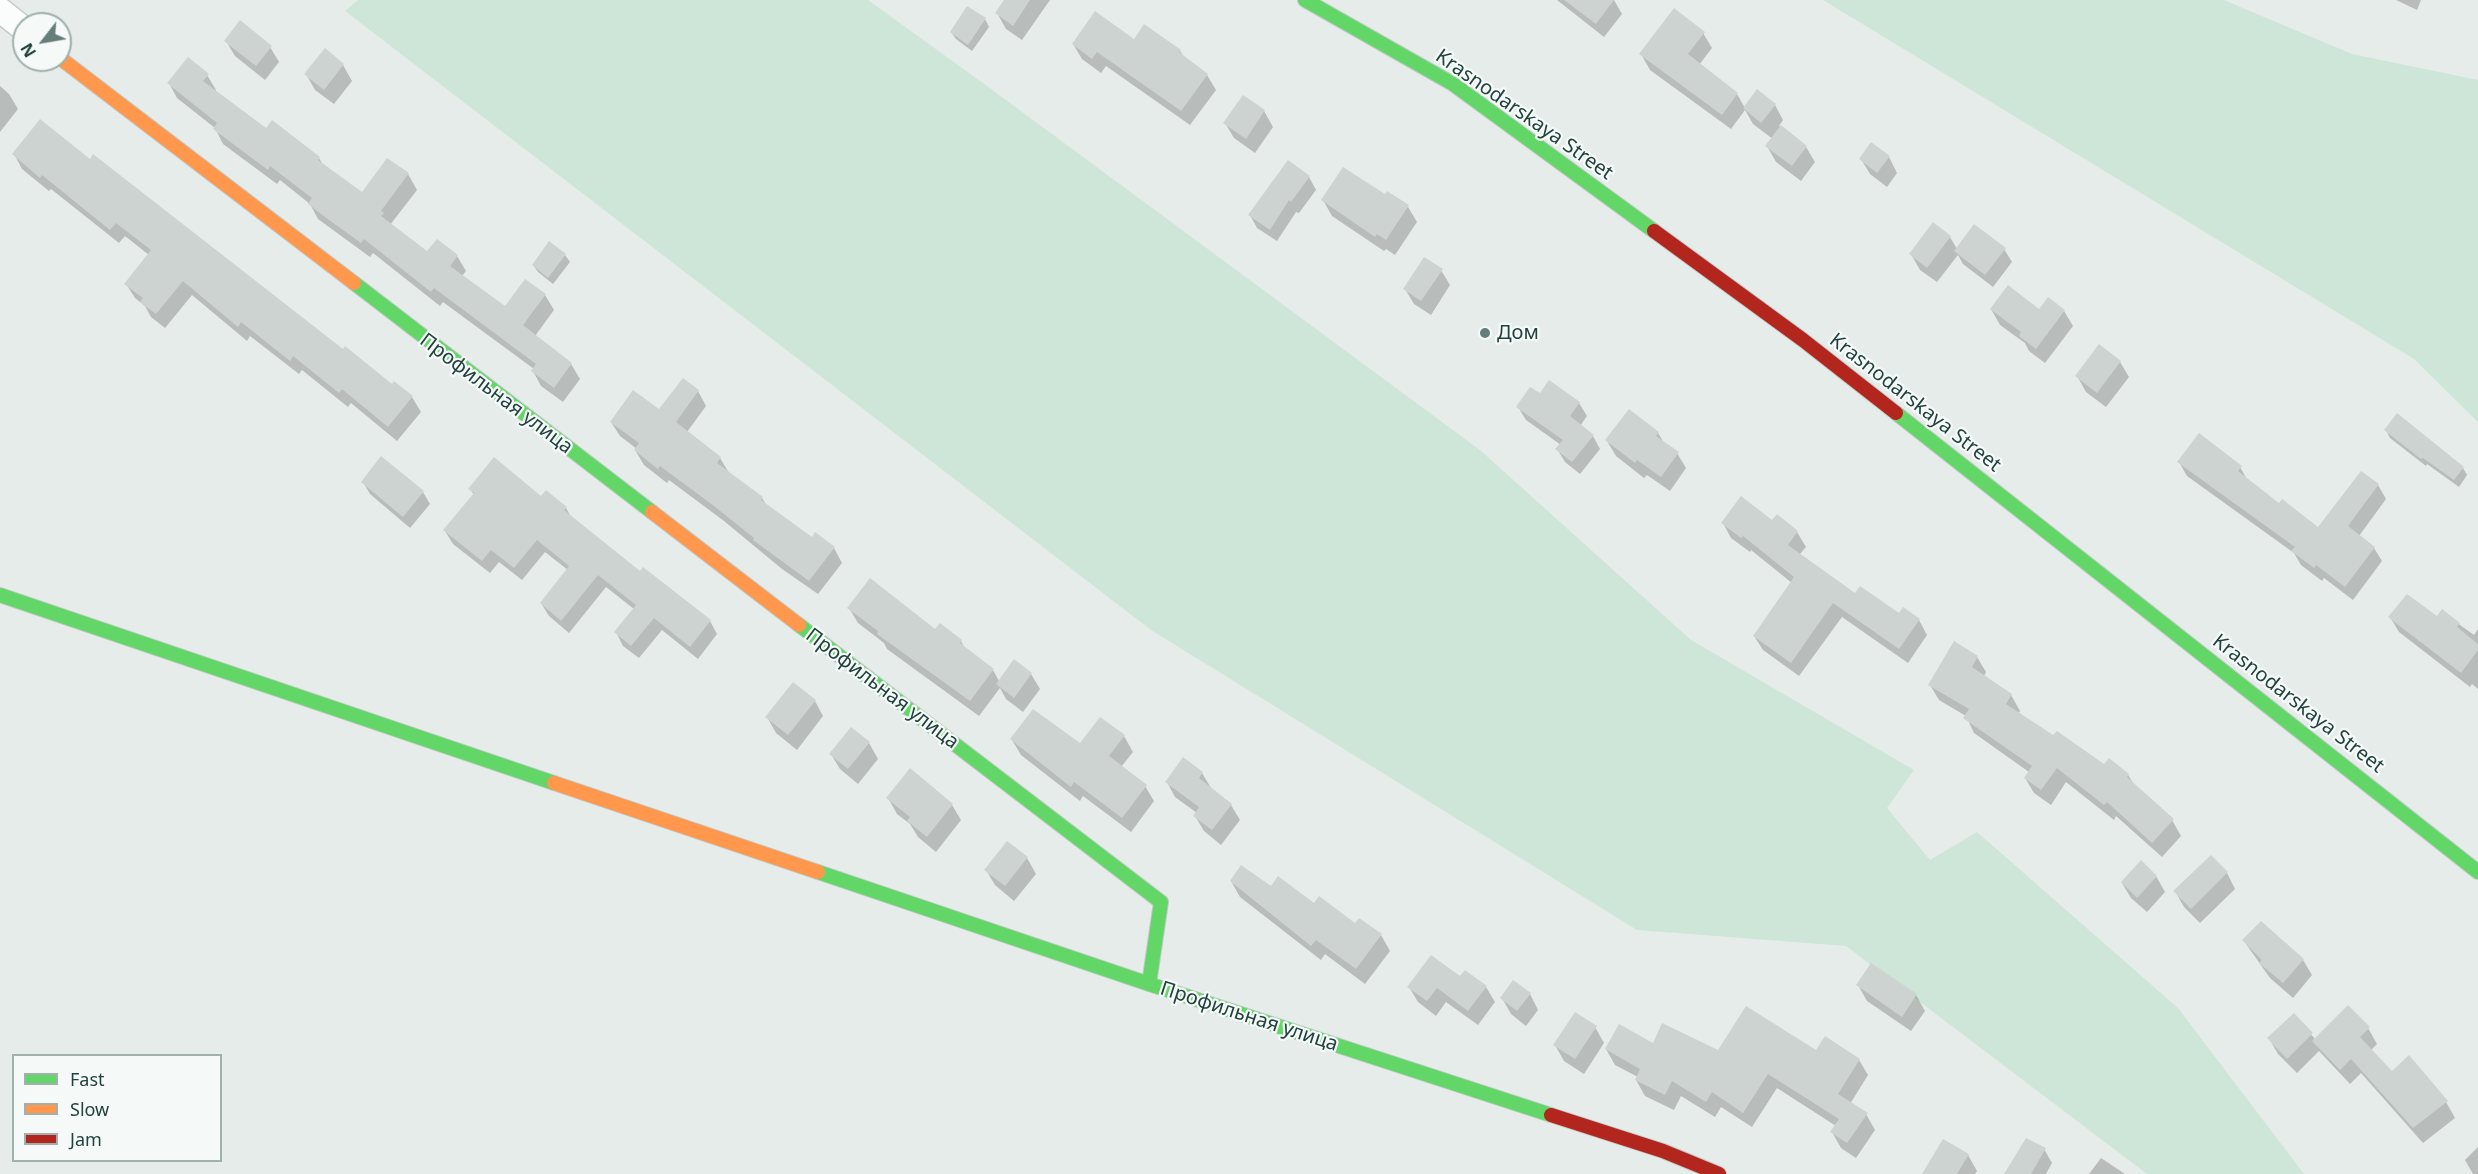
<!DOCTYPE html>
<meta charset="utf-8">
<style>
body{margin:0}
#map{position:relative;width:2478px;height:1174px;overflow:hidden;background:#e6ecea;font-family:"Noto Sans",sans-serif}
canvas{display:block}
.legend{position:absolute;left:12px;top:1054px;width:210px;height:108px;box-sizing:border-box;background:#f5faf8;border:2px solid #a0b0ad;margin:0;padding:8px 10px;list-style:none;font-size:18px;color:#21423d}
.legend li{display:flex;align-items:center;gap:12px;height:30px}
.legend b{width:30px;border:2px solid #a0b0ad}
.north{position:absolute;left:12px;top:12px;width:60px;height:60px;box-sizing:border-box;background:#f5faf8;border:2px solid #a0b0ad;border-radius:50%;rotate:239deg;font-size:16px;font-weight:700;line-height:24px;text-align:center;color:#21423d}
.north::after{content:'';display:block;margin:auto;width:21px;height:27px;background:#667e7a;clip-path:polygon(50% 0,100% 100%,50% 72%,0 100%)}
</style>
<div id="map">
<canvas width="2478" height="1174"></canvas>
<ul class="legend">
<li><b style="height:8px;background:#63d668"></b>Fast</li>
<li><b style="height:8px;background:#ff974d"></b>Slow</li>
<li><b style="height:8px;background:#b3261e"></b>Jam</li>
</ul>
<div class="north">N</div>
</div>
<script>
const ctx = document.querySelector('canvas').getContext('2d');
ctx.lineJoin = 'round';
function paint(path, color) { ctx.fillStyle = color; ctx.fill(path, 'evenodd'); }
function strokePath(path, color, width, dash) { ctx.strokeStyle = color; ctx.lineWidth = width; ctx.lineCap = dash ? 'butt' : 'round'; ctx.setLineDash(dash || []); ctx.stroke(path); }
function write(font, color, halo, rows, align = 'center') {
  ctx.font = font + ' "Noto Sans",sans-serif'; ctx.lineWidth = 4.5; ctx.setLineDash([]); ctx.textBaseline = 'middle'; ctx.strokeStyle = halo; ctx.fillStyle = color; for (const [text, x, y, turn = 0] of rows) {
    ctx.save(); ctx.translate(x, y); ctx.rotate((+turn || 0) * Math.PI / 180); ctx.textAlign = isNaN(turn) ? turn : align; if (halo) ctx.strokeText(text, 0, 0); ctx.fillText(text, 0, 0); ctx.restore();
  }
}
paint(new Path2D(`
 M358 0H868L987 86 1480 450 1691 640 1914 770 1887 808 1930 860 1977 832 2178 1008 2304 1174H2147L1846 946 1637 930 1151 630 345 11Z
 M1823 0H2224L2352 54 2478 80V422L2414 359Z`), '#cee6d8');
paint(new Path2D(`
 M1006 0H1050L1022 40 1006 29 997 13Z
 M1557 0H1614L1622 14 1604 37Z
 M2396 0H2421L2417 10Z
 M985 19 989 27 972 51 956 39 951 32Z
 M1703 33 1712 48 1699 65 1737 94 1745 108 1775 105 1783 120 1779 126 1806 147 1815 162 1801 181 1776 162 1767 146 1773 139 1753 124 1745 110 1731 129 1650 70 1641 54Z
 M226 41 270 47 279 62 265 80 235 56Z
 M1135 41 1180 51 1184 57 1207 75 1216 90 1190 125 1106 66 1101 73 1082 59 1073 44Z
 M325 50 343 65 352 81 334 104 315 90 306 74Z
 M207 75 216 90 215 92 266 130 319 158 323 165 362 194 408 174 417 190 390 225 428 253 437 241 457 256 466 271 462 276 506 308 545 295 554 310 535 336 571 364 580 379 563 402 541 386 533 371 534 369 443 302 440 306 373 253 370 257 318 219 310 204 280 180 277 184 223 144 215 128 177 98 169 83Z
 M0 86 9 94 18 109 0 132Z
 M1244 97 1264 111 1273 127 1255 153 1234 138 1225 123Z
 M14 154 90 161 343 351 392 386 395 383 412 397 421 412 397 441 351 403 348 407 302 370 299 374 250 336 247 341 192 295 165 328 151 317 145 306 135 298 126 284 149 255 125 236 119 243 51 189 49 191 22 169Z
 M1889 157 1897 173 1887 187 1870 174 1861 159Z
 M1309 177 1316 190 1299 213 1296 212 1277 241 1257 228 1250 215Z
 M1386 196 1408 207 1417 222 1395 255 1386 249 1384 251 1332 216 1323 200Z
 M1933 225 1950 237 1957 249H2004L2012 262 1993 287 1963 264 1958 255 1937 282 1920 270 1911 254Z
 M565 255 570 262 553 284 538 272 533 265Z
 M1441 270 1450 285 1431 315 1414 304 1405 289Z
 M1991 309 2064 311 2073 326 2045 363 2029 351 2025 343 2000 325Z
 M2120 362 2129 377 2106 407 2086 392 2077 376Z
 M698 391 706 406 687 432 720 458 729 473 762 498 767 506 812 539 834 548 842 563 818 594 782 569 724 521 669 480 667 483 644 465 635 450 637 449 620 436 611 422 660 411Z
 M1540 395 1579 403 1587 416 1580 426 1593 436 1600 449 1580 474 1565 462 1557 449 1561 445 1526 420 1518 407Z
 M2386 430 2463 468 2467 475 2459 487 2427 464 2426 466 2390 438Z
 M1658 433 1664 443 1677 453 1686 468 1670 491 1647 475 1644 478 1616 456 1607 441Z
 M2179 462 2240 467 2248 481 2279 505 2319 529 2361 473 2378 485 2386 499 2359 536 2374 548 2382 561 2353 600 2324 578 2322 581 2301 565 2294 553 2187 476Z
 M363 482 423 492 430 504 410 528 370 494Z
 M470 489 541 498 566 508 571 517 640 573 710 621 717 634 698 659 662 630 639 658 623 646 616 632 634 609 606 587 569 633 549 616 541 603 568 570 545 552 522 580 499 562 490 573 453 544 445 531 474 495Z
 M1777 516 1797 532 1806 547 1799 555 1855 595 1899 615 1919 620 1927 635 1908 663 1842 617 1799 676 1763 650 1754 636 1792 583 1751 550 1750 552 1731 538 1723 523 1773 522Z
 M849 608 936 631 961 641 965 649 993 670 999 681 1031 674 1040 689 1023 712 1006 699 1000 688 979 716 887 649 884 643 858 623Z
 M2442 612 2474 635 2478 629V689L2472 684 2470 687 2399 632 2390 617 2437 618Z
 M1977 657 1986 672 1984 676 2011 695 2020 711 2018 714 2054 737 2105 766 2128 775 2135 786 2172 820 2181 836 2162 857 2116 816 2114 820 2066 782 2051 805 2034 793 2025 778 2029 772 1974 733 1966 716 1939 700 1930 685Z
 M815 701 823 716 797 750 776 733 767 717Z
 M851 729 869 743 878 759 858 784 840 769 831 754Z
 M1124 736 1133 752 1121 767 1145 786 1154 801 1131 832 1083 796 1080 801 1021 755 1012 740 1081 745Z
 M1202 773 1211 788 1231 805 1240 820 1221 845 1204 831 1195 816 1197 813 1175 797 1167 782Z
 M888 798 952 805 961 820 936 852 918 837 910 824 897 814Z
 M1027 858 1036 874 1014 901 995 885 986 870Z
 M2227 873 2235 889 2200 923 2184 907 2175 891Z
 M2156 876 2165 892 2147 912 2131 898 2122 883Z
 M1231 881 1271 888 1315 905 1381 935 1390 951 1365 984 1325 954 1321 960 1240 897Z
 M2244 941 2303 960 2312 975 2293 998 2270 978Z
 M1858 985 1916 995 1925 1011 1911 1031 1867 1001Z
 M1409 987H1486L1495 1002 1478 1025 1446 1002 1436 1016 1418 1002Z
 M1530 994 1538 1010 1526 1026 1511 1014 1502 998Z
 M2294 1015 2315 1039 2368 1028 2377 1044 2370 1051 2392 1073 2446 1102 2455 1118 2423 1143 2361 1073 2350 1084 2319 1051 2297 1073 2278 1054 2269 1038Z
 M1595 1027 1604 1043 1584 1074 1564 1061 1555 1045Z
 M1653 1045 1719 1052H1817L1859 1060 1868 1075 1850 1104 1866 1114 1875 1130 1856 1158 1841 1148 1832 1132 1836 1126 1777 1088 1752 1127 1721 1107 1715 1117 1681 1096 1674 1110 1645 1096 1636 1080 1638 1077 1615 1065 1606 1049Z
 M1944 1141 1968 1155 1977 1171 1975 1174H1924Z
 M2478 1147V1174H2473L2465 1160Z
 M2044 1149 2052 1163 2046 1174H2006Z
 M2101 1158 2125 1174H2089Z`), '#0003');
paint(new Path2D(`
 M1004 0H1030L1013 26 995 13Z
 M1564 0H1614L1596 24Z
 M967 6 986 18 968 45 950 32Z
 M1674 8 1705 32 1688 54 1738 93 1722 115 1639 54Z
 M1095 11 1134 39 1144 24 1181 50 1179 52 1208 74 1181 111 1097 52 1092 59 1072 44Z
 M240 20 272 46 256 66 224 41Z
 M325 48 344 64 324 90 304 74Z
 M188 57 209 74 203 81 266 128 272 120 320 157 318 160 362 192 387 158 409 173 381 211 384 213 381 216 427 251 437 239 458 255 450 266 505 306 525 279 546 294 523 325 572 363 554 388 531 371 536 364 434 288 431 292 364 239 361 243 325 217 308 204 312 198 270 166 268 170 213 129 217 123 167 83Z
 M1757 89 1776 104 1761 123 1743 108Z
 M1243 95 1265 110 1246 139 1223 123Z
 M40 119 90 159 93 154 343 349 345 346 392 384 394 381 413 396 388 427 342 389 339 393 293 356 290 361 241 322 238 327 183 281 156 314 140 302 143 298 124 284 151 250 116 223 110 230 42 175 40 178 12 154Z
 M1781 125 1807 146 1792 166 1765 146Z
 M1871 142 1890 156 1877 173 1859 159Z
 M1288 160 1310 176 1291 202 1289 200 1270 230 1248 215Z
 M1343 167 1385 194 1387 191 1409 205 1386 240 1377 234 1375 237 1321 200Z
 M1933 222 1951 236 1927 268 1909 254Z
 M1974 224 2006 248 1985 275 1954 251Z
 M549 241 566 254 548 278 532 265Z
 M1424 257 1443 269 1421 301 1403 289Z
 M2008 285 2039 309 2048 297 2065 310 2036 349 2019 336 2021 332 1990 309Z
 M2099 344 2121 361 2097 393 2075 376Z
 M683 378 699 390 676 422 721 457 717 463 763 497 761 500 812 537 815 532 835 547 809 581 753 540 754 538 714 506 660 466 658 469 634 450 639 443 610 422 633 390 659 409Z
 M1549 380 1580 402 1570 416 1594 435 1572 462 1555 449 1563 440 1516 407 1530 387 1540 393Z
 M1629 409 1659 432 1656 436 1679 452 1661 477 1637 460 1635 463 1605 440Z
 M2397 413 2464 467 2454 480 2423 458 2421 459 2384 430Z
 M2199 433 2242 466 2238 471 2279 503 2282 499 2318 527 2361 471 2379 484 2348 526 2375 547 2345 587 2316 565 2314 568 2291 551 2295 547 2177 462Z
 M381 456 424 491 403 517 361 482Z
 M494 457 541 496 546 490 567 507 564 510 640 571 643 567 711 620 690 647 654 618 631 646 614 632 636 605 598 575 561 621 540 603 569 566 537 540 514 568 491 550 482 561 443 530 474 493 468 489Z
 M1741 496 1772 520 1777 514 1798 531 1788 545 1855 593 1860 586 1899 613 1903 607 1920 619 1899 649 1833 603 1791 663 1753 636 1794 577 1743 536 1741 538 1721 523Z
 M870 578 935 629 940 623 962 640 960 643 994 669 970 701 877 634 878 631 847 608Z
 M2407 594 2437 616 2442 609 2460 623 2457 627 2478 644V650L2461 673 2388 617Z
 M1954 641 1978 656 1972 667 2012 694 2006 704 2053 735 2057 731 2104 764 2109 758 2129 774 2127 777 2174 819 2152 843 2107 802 2104 805 2057 768 2041 790 2024 778 2032 766 1963 718 1969 709 1928 685Z
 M1014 659 1032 673 1014 698 996 684Z
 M793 682 816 700 788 735 765 717Z
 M1033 709 1080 743 1100 717 1125 735 1109 756 1147 785 1122 818 1074 782 1071 787 1010 739Z
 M851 727 870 742 848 769 829 754Z
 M1183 757 1203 772 1199 778 1232 804 1212 830 1193 816 1199 807 1165 782Z
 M910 768 953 804 927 837 907 821 910 817 886 798Z
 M1007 841 1028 857 1005 886 984 870Z
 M2211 855 2228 872 2191 909 2173 891Z
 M2141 860 2157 876 2137 898 2121 882Z
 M1241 865 1271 886 1278 876 1314 903 1319 896 1355 923 1359 918 1382 934 1356 969 1316 940 1311 946 1230 881Z
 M2261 921 2304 959 2283 983 2259 963 2262 960 2242 940Z
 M1431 955 1460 976 1465 970 1487 986 1468 1011 1437 988 1427 1001 1407 987Z
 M1871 963 1917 994 1902 1017 1856 985Z
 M1513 980 1531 993 1517 1011 1500 998Z
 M2348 1005 2370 1027 2360 1037 2392 1071 2409 1055 2448 1101 2413 1128 2351 1059 2340 1070 2312 1041Z
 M1746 1006 1816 1050 1825 1036 1860 1059 1838 1094 1868 1113 1847 1143 1830 1132 1839 1119 1768 1074 1743 1113 1712 1092 1706 1102 1672 1081 1665 1095 1635 1080 1640 1069 1605 1049 1619 1024 1653 1043 1662 1023 1718 1050Z
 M1575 1012 1597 1026 1575 1059 1553 1045Z
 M2294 1013 2313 1033 2287 1059 2267 1038Z
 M2026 1138 2046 1148 2031 1174H2004Z
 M1943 1139 1969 1154 1957 1174H1922Z`), '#ccd3d1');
const street = new Path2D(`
 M0 10 24 29`);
const fast = new Path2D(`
 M1305 0 1453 84 1654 231
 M354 283 652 512
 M1896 413 2478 872
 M0 595 554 783
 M799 625 1161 902 1149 984
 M818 872 1149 984 1551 1115`);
const slow = new Path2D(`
 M60 58 354 283
 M652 512 799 625
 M554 783 818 872`);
const jam = new Path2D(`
 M1654 231 1803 340 1896 413
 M1551 1115 1663 1151 1719 1174`);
strokePath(street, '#c3c9c7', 27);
strokePath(fast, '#c1cac7', 16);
strokePath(slow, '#c1cac7', 16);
strokePath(jam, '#c1cac7', 16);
strokePath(street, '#fbfcfc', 24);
strokePath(fast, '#63d668', 14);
strokePath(slow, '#ff974d', 14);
strokePath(jam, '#b3261e', 14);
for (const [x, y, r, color] of [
 [1485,333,6,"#667e7a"]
]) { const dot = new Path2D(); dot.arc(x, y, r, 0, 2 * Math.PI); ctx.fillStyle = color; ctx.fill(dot); strokePath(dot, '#f5faf8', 2); }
write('20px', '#21423d', '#f5faf8', [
 ["Krasnodarskaya Street",1524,115,35],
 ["Профильная улица",496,394,37],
 ["Krasnodarskaya Street",1915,403,38],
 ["Профильная улица",882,689,37],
 ["Krasnodarskaya Street",2298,704,38],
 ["Профильная улица",1249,1017,18]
]);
write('20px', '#21423d', '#f5faf8', [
 ["Дом",1497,333]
], 'left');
</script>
